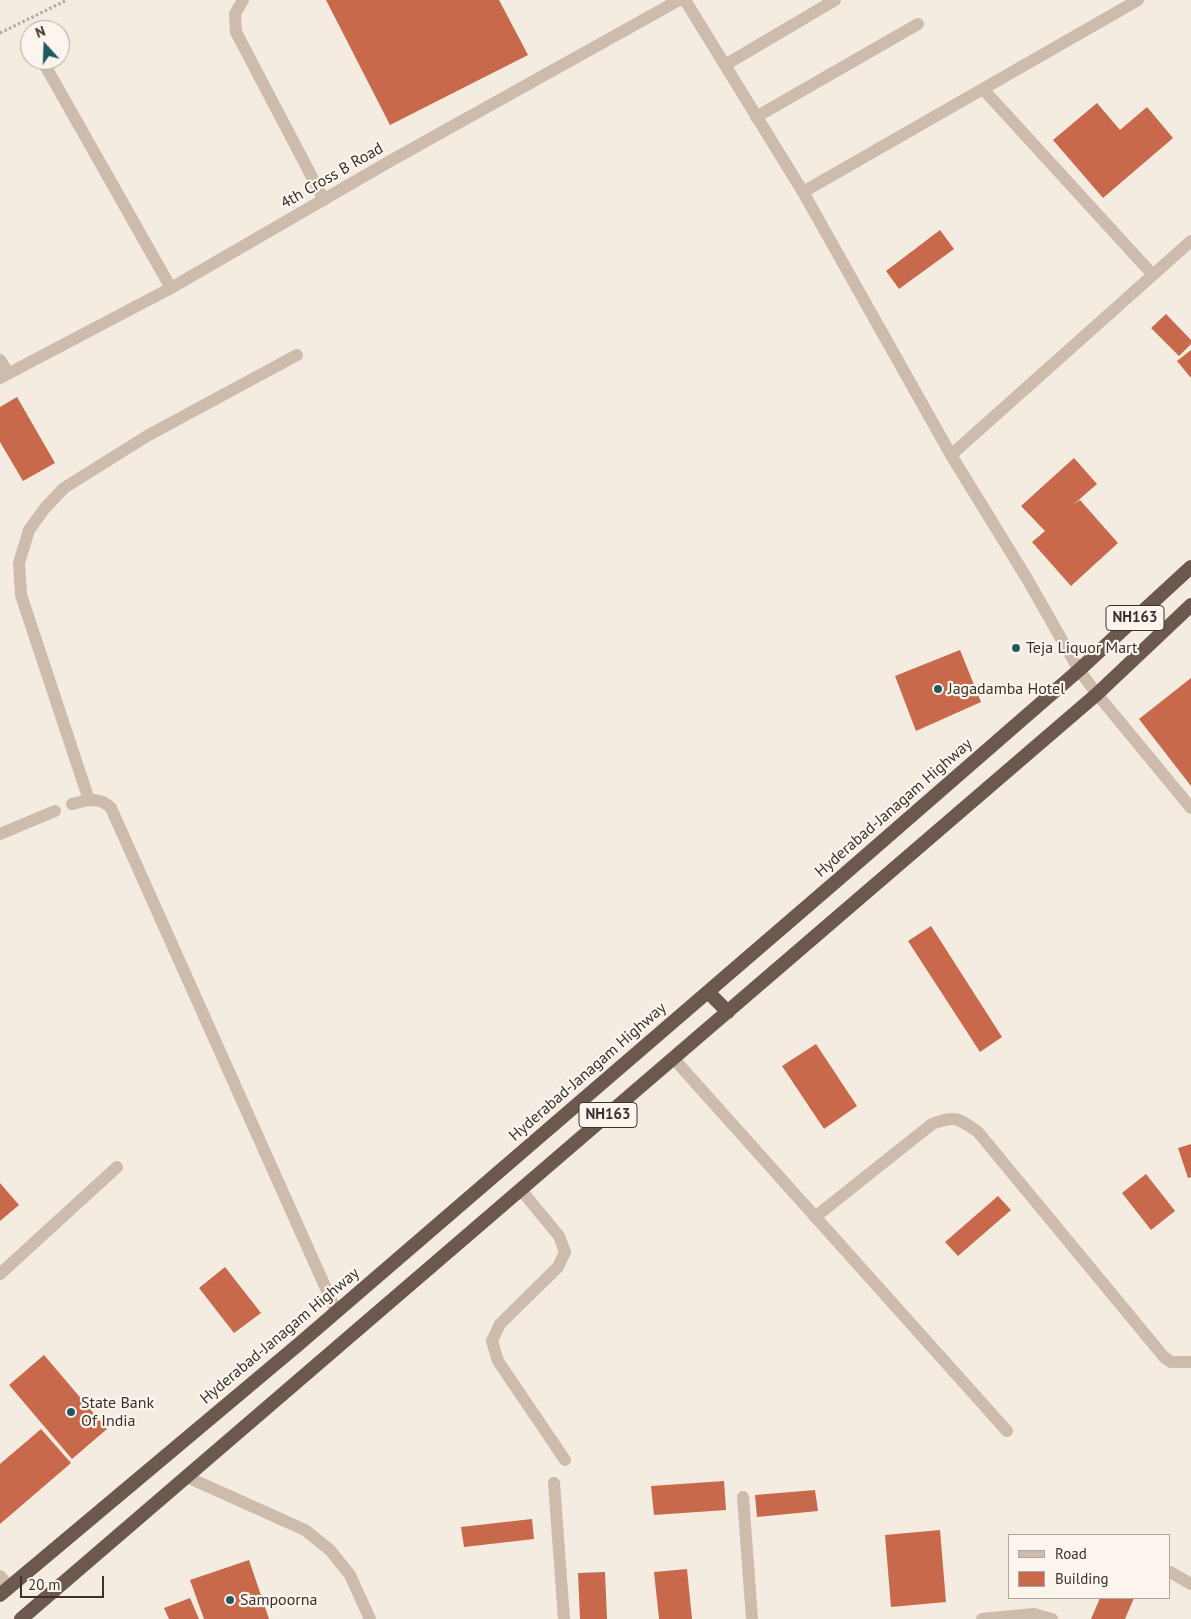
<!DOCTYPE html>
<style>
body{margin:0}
#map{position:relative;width:1191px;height:1619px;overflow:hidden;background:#f4ebe1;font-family:"PT Sans",sans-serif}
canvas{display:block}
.legend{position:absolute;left:1008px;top:1534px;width:162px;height:65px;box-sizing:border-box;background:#fbf5ee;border:1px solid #aea6a0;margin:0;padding:6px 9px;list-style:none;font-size:15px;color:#3b302b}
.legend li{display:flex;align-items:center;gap:10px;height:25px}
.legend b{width:25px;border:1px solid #aea6a0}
.north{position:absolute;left:20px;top:20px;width:50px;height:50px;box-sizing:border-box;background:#fbf5ee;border:1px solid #aea6a0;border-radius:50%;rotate:340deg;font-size:14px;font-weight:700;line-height:20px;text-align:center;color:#3b302b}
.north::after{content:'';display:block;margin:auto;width:18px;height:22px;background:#1f5a5e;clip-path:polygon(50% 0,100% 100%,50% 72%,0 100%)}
.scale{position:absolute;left:20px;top:1576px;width:84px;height:22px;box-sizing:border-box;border:2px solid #3b302b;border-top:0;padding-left:6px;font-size:15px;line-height:18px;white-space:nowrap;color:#3b302b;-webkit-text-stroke:4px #fbf5ee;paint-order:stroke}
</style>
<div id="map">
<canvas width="1191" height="1619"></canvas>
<ul class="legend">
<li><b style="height:6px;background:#cdbbac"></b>Road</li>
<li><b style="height:14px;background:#c8694b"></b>Building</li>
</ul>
<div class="north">N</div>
<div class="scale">20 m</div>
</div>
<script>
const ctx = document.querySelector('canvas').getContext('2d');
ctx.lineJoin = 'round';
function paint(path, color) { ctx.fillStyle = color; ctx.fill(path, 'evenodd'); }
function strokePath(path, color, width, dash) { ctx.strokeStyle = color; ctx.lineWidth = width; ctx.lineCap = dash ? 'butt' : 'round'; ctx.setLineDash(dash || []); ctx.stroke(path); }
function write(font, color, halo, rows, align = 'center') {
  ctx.font = font + ' "PT Sans",sans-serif'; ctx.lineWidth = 4.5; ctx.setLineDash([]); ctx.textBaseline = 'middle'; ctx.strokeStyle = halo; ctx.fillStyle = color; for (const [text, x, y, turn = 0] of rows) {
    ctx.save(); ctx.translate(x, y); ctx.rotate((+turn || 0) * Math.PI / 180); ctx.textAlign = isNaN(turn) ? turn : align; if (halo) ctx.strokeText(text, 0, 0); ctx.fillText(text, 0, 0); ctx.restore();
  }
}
paint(new Path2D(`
 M326 0H499L528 55 390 125Z
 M1097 103 1120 130 1147 107 1173 138 1103 198 1053 140Z
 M940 230 954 249 899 289 886 271Z
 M1166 314 1191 340V344L1179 356 1151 328Z
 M1191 350V378L1177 361Z
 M17 397 55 463 23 481 0 442V407Z
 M1074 458 1097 484 1074 504 1080 500 1118 543 1071 586 1032 542 1045 531 1021 506Z
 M960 650 981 702 916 731 895 676Z
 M1191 678V786L1139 719Z
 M931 926 1002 1037 980 1052 908 941Z
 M816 1044 857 1106 824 1129 782 1066Z
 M1191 1144V1177L1188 1178 1178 1148Z
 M1146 1174 1175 1211 1151 1230 1122 1193Z
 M0 1183 19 1205 0 1221Z
 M998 1196 1011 1210 958 1256 945 1242Z
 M225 1267 261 1313 234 1333 199 1288Z
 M44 1355 107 1429 72 1459 9 1385Z
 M41 1429 71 1463 0 1524V1464Z
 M724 1481 726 1510 654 1515 651 1486Z
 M815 1490 818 1511 757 1517 755 1495Z
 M532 1519 534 1539 464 1547 461 1527Z
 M940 1530 946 1602 891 1607 885 1535Z
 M249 1560 269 1619H204L190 1580Z
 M687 1569 692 1619H659L654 1572Z
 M605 1572 607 1619H580L578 1573Z
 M190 1598 199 1619H169L164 1608Z
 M1100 1598H1134L1125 1619H1091Z`), '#c8694b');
strokePath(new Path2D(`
 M0 33 67 0`), '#b9a596', 3, [2.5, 2.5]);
strokePath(new Path2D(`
 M725 65 835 0
 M756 117 918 24
 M89 800 21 595 19 563 29 530 45 508 64 488 147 436 297 355
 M72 804C87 800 99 796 111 808L336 1311
 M0 834 55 811
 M521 1190 559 1236 565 1252 558 1267 500 1324 492 1341 498 1361 565 1460`), '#cdbbac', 12);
strokePath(new Path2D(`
 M243 0 235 14 236 32 324 200
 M42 60 171 288
 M983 89 1153 275
 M803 192 1138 0
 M0 360 8 373
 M0 378 171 288 392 160 679 0
 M951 455 1191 241
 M1097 694 1191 808
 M674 1059 1007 1431
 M815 1217 932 1124C955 1115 958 1118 978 1132L1164 1357 1171 1362H1191
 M0 1274 117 1167
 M187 1477 305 1530 330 1550 350 1575 370 1619
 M554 1483 564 1619
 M743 1497 752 1619
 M1170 1572 1191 1584
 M0 1576 10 1587
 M982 1619 1034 1614 1052 1619`), '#cdbbac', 12);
strokePath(new Path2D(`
 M685 0 803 192 951 455 1026 577 1079 670 1097 694`), '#cdbbac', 12);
strokePath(new Path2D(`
 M708 992 728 1012
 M0 1595 299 1344 840 878 1079 670 1191 567
 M21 1619 1097 694 1191 605`), '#6c584f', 14);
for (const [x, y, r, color] of [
 [1016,648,5,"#1f5a5e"],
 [938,689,5,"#1f5a5e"],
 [71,1412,5,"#1f5a5e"],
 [230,1600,5,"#1f5a5e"]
]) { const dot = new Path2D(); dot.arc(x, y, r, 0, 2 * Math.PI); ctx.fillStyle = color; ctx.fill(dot); strokePath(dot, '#fbf5ee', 2); }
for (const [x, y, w] of [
 [1135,618,58],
 [608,1115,58]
]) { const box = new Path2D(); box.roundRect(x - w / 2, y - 12.5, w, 25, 4); ctx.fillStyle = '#fbf5ee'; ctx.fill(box); strokePath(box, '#3b302b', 1); }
write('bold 15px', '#3b302b', null, [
 ["NH163",1135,618],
 ["NH163",608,1115]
]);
write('16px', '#3b302b', '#fbf5ee', [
 ["4th Cross B Road",332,176,-30],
 ["Hyderabad-Janagam Highway",894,808,-41],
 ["Hyderabad-Janagam Highway",588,1072,-41],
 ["Hyderabad-Janagam Highway",280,1336,-40]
]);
write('16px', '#3b302b', '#fbf5ee', [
 ["Teja Liquor Mart",1026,648],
 ["Jagadamba Hotel",948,689],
 ["State Bank",81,1403],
 ["Of India",81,1421],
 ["Sampoorna",240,1600]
], 'left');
</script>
